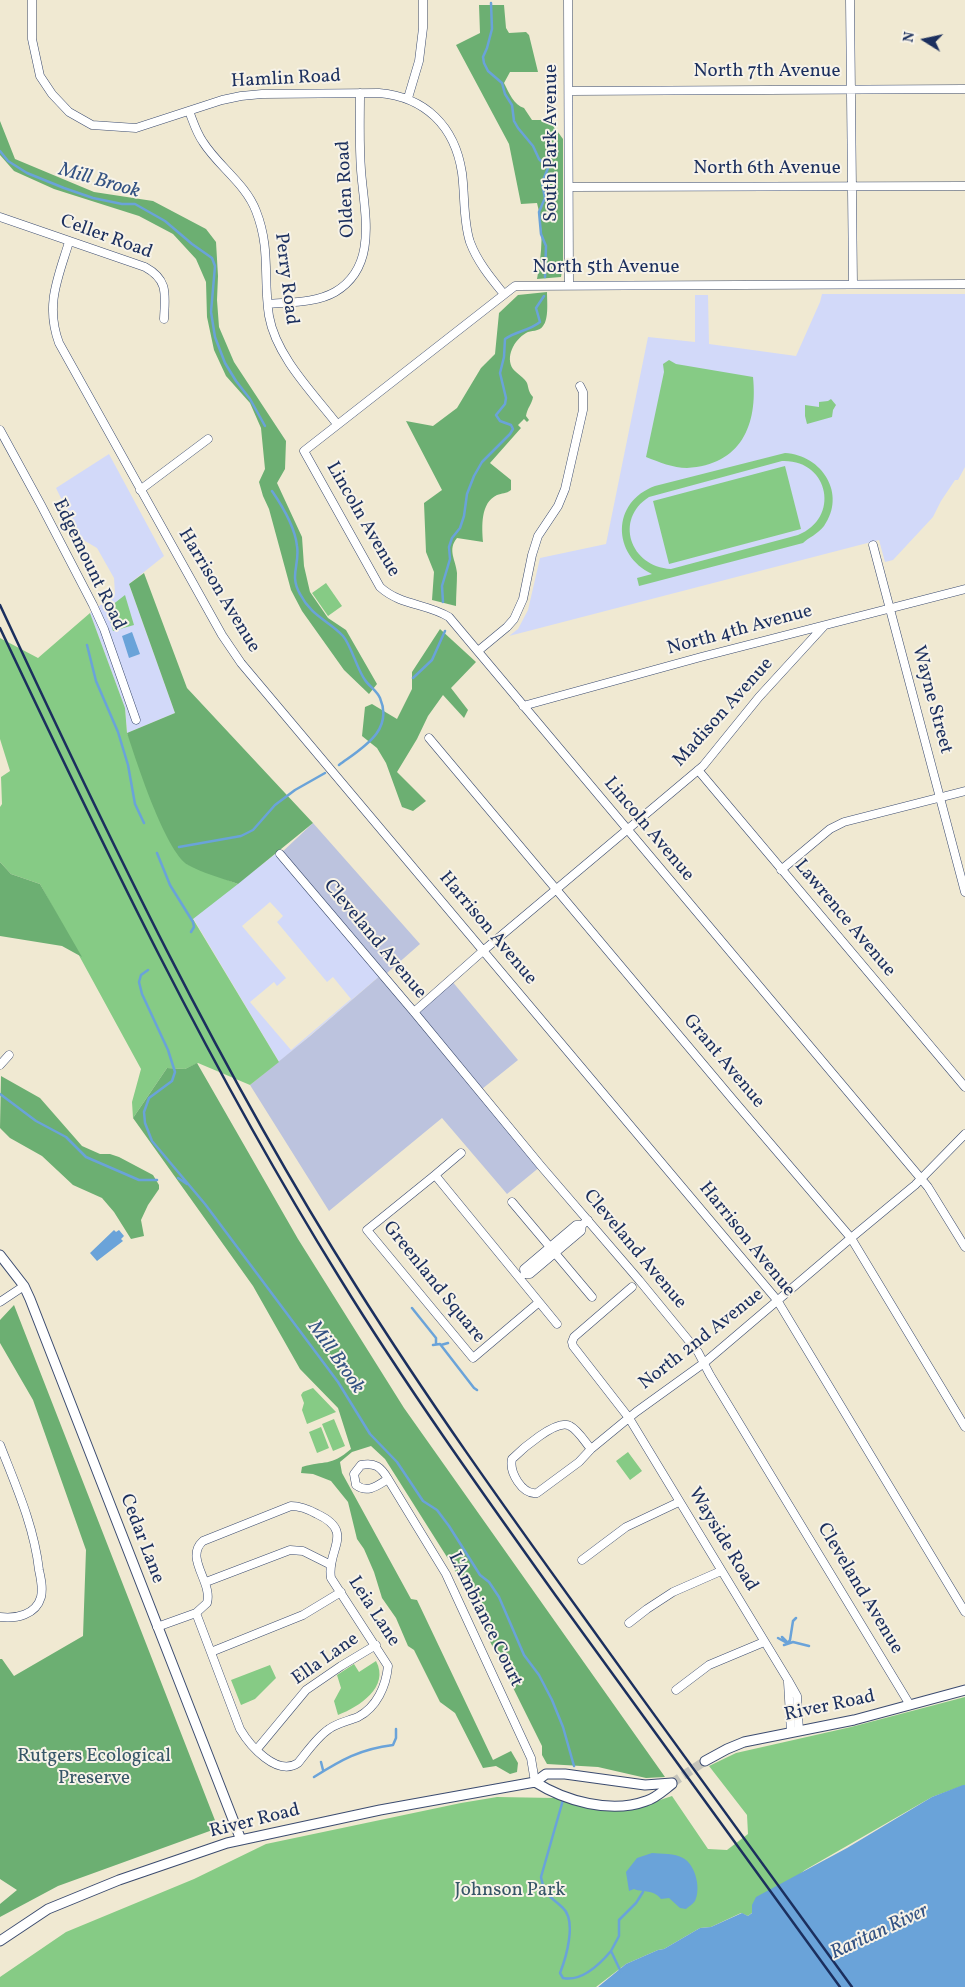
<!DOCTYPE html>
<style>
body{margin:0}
#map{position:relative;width:965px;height:1987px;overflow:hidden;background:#f0e9d2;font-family:Vollkorn,serif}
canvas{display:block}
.north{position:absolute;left:900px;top:15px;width:50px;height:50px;-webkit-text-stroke:4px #f7f3e8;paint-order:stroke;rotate:280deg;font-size:14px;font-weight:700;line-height:20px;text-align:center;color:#1b2f5e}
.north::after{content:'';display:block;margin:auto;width:18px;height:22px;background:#1b2f5e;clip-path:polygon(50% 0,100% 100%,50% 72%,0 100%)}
</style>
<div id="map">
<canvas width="965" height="1987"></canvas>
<div class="north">N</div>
</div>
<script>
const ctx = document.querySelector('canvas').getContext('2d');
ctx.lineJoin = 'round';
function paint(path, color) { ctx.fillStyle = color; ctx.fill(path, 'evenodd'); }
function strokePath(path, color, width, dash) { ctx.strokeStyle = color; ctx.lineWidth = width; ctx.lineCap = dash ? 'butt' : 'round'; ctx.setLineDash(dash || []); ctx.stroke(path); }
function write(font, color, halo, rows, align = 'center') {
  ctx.font = font + ' Vollkorn,serif'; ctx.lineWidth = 4; ctx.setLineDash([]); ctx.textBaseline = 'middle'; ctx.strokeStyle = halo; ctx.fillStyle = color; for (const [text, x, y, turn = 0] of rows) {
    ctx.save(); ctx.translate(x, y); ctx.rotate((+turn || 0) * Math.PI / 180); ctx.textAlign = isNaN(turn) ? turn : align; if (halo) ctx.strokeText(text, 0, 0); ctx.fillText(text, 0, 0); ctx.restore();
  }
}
paint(new Path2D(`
 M822 294H965V467L958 480H955L941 501 933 517 893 560 885 562 879 540 509 636 518 629 528 610 540 558 606 544 648 337 695 342V295H708L709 344 796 356 820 302Z
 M109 454 164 556 129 584 175 713 127 733 125 708 90 613 115 594 114 578 97 548 85 541 79 535 56 488Z
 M278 852 382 974 279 1062 193 918ZM270 902 283 916 277 922 327 982 333 977 351 999 291 1050 250 1002 274 982 277 986 286 978 242 926Z`), '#d2d9f9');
paint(new Path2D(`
 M313 823 420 944 387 973 416 1008 451 980 518 1060 482 1089 541 1166 507 1194 442 1118 329 1211 250 1085 310 1036 382 974 280 854Z`), '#bcc3de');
paint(new Path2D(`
 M669 360 676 364 753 377C758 425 741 465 687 468 673 468 659 462 646 457L664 372 663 364Z
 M831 399 836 405 833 410 832 417 807 424 805 416V405L819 407V402L828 401Z
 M785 453C822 455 847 494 824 526 818 534 808 538 803 543L639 586 637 578 652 574C612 555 611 502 655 486ZM782 461C829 459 841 518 798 535L671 569C630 567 614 519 649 497Z
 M785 466 801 529 669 564 653 501Z
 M326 583 342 606 328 616 312 593Z
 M125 595 134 625 113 631 107 609Z
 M90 613 125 708 127 733 187 864 238 884 193 919 279 1062 250 1085 198 1063 185 1069 167 1068 133 1118 132 1102 141 1069 40 884 11 874 0 862V807L2 804 1 777 10 771 0 739V638L38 658Z
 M313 1388 336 1412 307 1424 302 1410 304 1403 301 1395 303 1392Z
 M334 1419 345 1446 333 1451 322 1424Z
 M321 1427 329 1448 317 1453 309 1432Z
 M628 1452 642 1471 630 1480 616 1461Z
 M376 1661C390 1687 359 1707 338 1715L334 1701 341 1688 337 1675 354 1664 359 1672Z
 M270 1665 276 1678 255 1699 241 1705 231 1680Z
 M965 1697V1785L932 1797 805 1870 748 1916 741 1913 711 1927 700 1928 664 1949 658 1950 626 1964 596 1987H0V1977L66 1932 194 1879 266 1844 461 1803 497 1797 555 1798 586 1807 612 1810 633 1809 672 1796 708 1849 727 1850 748 1834 747 1815 709 1766 736 1753 851 1727Z`), '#86cb85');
paint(new Path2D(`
 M479 5H504L506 28 509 33 526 32 529 35 538 72H510L504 83C509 93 514 105 524 108L532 120H549L563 139V264L561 277 537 279C542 254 544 228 537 203L521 204 509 144 456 45 480 33Z
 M0 121 15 159 94 192 153 201 206 229 216 242 218 276 217 300 219 327 234 362 286 441 285 469 277 483 302 537 304 566 310 592 328 618 346 630 377 684 369 694 344 670 302 611 291 590 269 509 263 496 259 482 265 469 261 428 250 403 226 376 214 350 207 317 206 282 196 259 173 234 139 216 54 189 14 171 0 155Z
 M547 292C547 301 549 319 543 326 539 332 531 330 526 333 514 340 505 357 513 369 517 374 525 378 527 383 529 389 528 391 533 397 532 404 527 408 526 416L529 420 527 422 524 419 518 425 521 428 490 463 511 480V490C506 494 502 493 497 495 480 503 482 527 483 542L457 538C447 550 456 560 457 573 457 584 456 595 456 606L432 600 434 572 426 552 424 503 442 490 406 421 433 426 457 408 481 368 495 354 499 313 518 295Z
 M144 573 187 688 313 823 238 884C222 878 202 873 188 865 165 851 136 760 127 733L175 713 129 584Z
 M440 629 476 662 451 688 468 710 464 718 443 695 428 716 417 739 397 772 426 801 413 811 402 807 386 763 377 748 362 736 365 707 372 704 397 719 412 689V672Z
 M0 862 11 874 40 884 82 957 62 946 0 936Z
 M197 1063 298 1239 404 1408 665 1777 646 1778 598 1767 547 1764 542 1755V1746L452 1565 385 1459 371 1446 352 1452 340 1462 342 1473 411 1599 417 1600 493 1760 511 1751 518 1763 517 1772 510 1774 496 1766 483 1768 455 1713 440 1702 414 1650 408 1646 396 1618 382 1598 374 1572 364 1549 357 1539 348 1502 331 1481 313 1474 301 1473 302 1467C325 1460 330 1467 351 1449L338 1408 300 1369 253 1286 133 1118 167 1068 185 1069Z
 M1 1076 40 1098 82 1146 100 1154H110L119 1157 153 1175 159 1185V1189L148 1205 141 1220 144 1236 131 1239 114 1212 102 1198 73 1185 42 1156 10 1138 0 1128Z
 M14 1305 218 1828 58 1886 0 1917V1904L17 1890 0 1879V1659H2L14 1676 83 1636 86 1550 33 1400 0 1343V1320Z`), '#6caf72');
paint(new Path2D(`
 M132 632 140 654 129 658 122 636Z
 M114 1230 116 1232 119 1230 124 1236 121 1239 123 1241 97 1261 90 1253Z
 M963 1785H965V1987H598L626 1964 658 1950 664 1949 700 1928 711 1927 742 1913 748 1916 752 1913V1905L756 1897 847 1848 932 1797Z
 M652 1853C661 1854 675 1853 683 1858 696 1865 701 1889 695 1901 693 1904 688 1907 686 1909L680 1908 669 1898 661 1899C653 1889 644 1893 634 1889L629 1891 626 1872 637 1858Z`), '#6aa3d9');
strokePath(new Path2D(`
 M491 3 492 29 487 48 483 57 484 63 488 71 502 83 505 94 512 105 514 121 518 128 533 146 539 159 548 168 542 183 545 198 539 212 541 234 546 246 545 277
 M0 151 8 161 27 173 64 188 93 198 122 204H135L165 221 192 244 212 258 215 266 211 312 215 337 225 363 236 381 250 399 265 426
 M272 491C283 507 295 527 297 546 300 565 289 575 300 594 312 617 328 620 343 636 351 645 357 669 365 680 369 686 377 691 380 698 394 731 362 748 339 765
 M443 602 442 586 450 559 449 547 452 538 460 528 464 516 467 494 474 476 482 462 510 434 513 429 511 425 500 421 496 415 505 404 506 398 500 373 504 357 505 339C516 331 529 331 540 322L536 308 544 296
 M87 645 96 681 118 732 128 765 135 804 144 823
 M413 678 432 660 445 631
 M179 847 241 836 253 830 275 805 295 790 325 773
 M157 853 170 885 193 922 194 927 191 932
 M148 970 141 975 139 982 142 994 168 1050 175 1072 172 1081 149 1098 144 1112 145 1123 152 1141 205 1204 338 1382 370 1434 397 1462 423 1501 437 1510 449 1526 480 1575 489 1582 499 1597 524 1655 539 1675 552 1700 563 1727 574 1766
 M0 1094 36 1121 66 1137 86 1157 139 1180H157
 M178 1178 187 1184
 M412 1308 436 1338V1343
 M433 1345 440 1344 474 1388 477 1390
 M441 1345 448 1343
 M782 1637 788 1643
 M778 1638 787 1643
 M788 1643 790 1640 793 1621 796 1618
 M784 1645 793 1642 809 1646
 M321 1762 323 1770
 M314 1777C341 1760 360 1749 393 1745L396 1738V1729
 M563 1800 541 1877C545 1898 550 1895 563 1908 577 1921 566 1958 560 1973L563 1978C582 1982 600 1964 611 1951
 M621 1972 611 1951 619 1936V1920L636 1903 643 1892`), '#6aa3d9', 2.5);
strokePath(new Path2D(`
 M672 1783 705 1761`), '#c5c4bb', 9, [9, 4.5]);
const minor = new Path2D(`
 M32 0V39L40 76 52 94 69 112 92 125 136 128 222 100 241 96 262 94 379 93C425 97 455 126 462 173 465 195 463 221 470 242 477 261 490 277 503 293
 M568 0 569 285
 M850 0 853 284
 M569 91 965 89
 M408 98 419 61 423 28V0
 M189 111C193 121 196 132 203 142 218 166 246 184 256 211 271 249 263 278 269 316 276 356 313 393 337 424
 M569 187 965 186
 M0 217 145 267C169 280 165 295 164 319
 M69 242C58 278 45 305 59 343L222 635 241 663 777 1300 965 1612
 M965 284 515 286 304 451 380 587C401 606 426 603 449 617L928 1187 965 1247
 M268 304C289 302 316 303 335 292 379 266 364 212 361 170 359 144 360 119 360 93
 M0 430 41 505 93 605 104 629 136 720
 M140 490 208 439
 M873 545 965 892
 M478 651 507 627 514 619 523 599 532 555 538 536 558 506 565 489 583 410V392L580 386
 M523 706 701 657 965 589
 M429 738 734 1101 851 1238 965 1427
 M698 770 965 1087
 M280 854 414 1012 541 1166 639 1280 698 1352 710 1375 910 1705
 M781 870 830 829 844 822 965 791
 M414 1012 484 950 703 766 759 697 824 626
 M0 1065 9 1055
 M461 1153 435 1175 557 1324
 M435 1175 367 1230 473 1358 538 1303
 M512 1202 592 1297
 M582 1225 581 1231 530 1274H525L524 1269 576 1225H582L588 1220
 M632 1287 574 1337 572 1342 573 1346 629 1418 788 1680 797 1696 799 1731
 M0 1302 24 1286
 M0 1445C16 1486 34 1526 39 1570 41 1579 43 1588 41 1597 36 1615 16 1619 0 1617
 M591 1449C585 1442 578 1430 570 1426 557 1418 521 1450 512 1459 509 1472 522 1495 537 1493L579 1462 591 1449 636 1412 704 1363 851 1238 915 1185 965 1134
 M388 1479C378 1485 368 1494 356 1485L354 1474 361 1465C375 1462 381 1467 388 1479L446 1574 531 1758 535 1782
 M582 1560 626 1527 679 1502
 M206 1582 290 1550 303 1551 329 1564
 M629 1623 647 1609 673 1592 721 1571
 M157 1627 196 1613 207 1603C213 1582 184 1558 203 1541L291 1506C301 1506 308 1509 317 1514 356 1532 326 1550 331 1578L388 1666C386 1686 377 1707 358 1717 348 1721 337 1723 329 1729 317 1737 307 1752 298 1763 277 1777 250 1746 240 1729L196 1613
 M211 1652 303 1615 341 1592
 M788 1682 791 1732
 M676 1690 709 1665 764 1642
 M257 1749 306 1690 341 1666 376 1645`);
const tertiary = new Path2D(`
 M0 1255 24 1286 30 1299 241 1840
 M705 1761 727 1749 744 1742 854 1720 965 1690
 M535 1782C565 1801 611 1814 646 1801 656 1798 664 1790 672 1784
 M0 1941 48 1909 119 1880 227 1843 380 1810 535 1782 546 1774H565L645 1785 672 1783`);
strokePath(minor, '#3b4b6f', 9);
strokePath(tertiary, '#3b4b6f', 11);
strokePath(minor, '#fff', 8);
strokePath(tertiary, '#fff', 9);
strokePath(new Path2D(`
 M0 605C108 837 219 1069 356 1286 427 1399 505 1508 583 1616 672 1740 762 1863 852 1987
 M0 628C104 848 210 1069 339 1277 406 1386 481 1491 556 1596 650 1727 745 1857 840 1987`), '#1b2f5e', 2.5);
write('19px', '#1b2f5e', '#f7f3e8', [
 ["North 7th Avenue",767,73],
 ["Hamlin Road",286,80,-3],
 ["South Park Avenue",553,143,-90],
 ["North 6th Avenue",767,170],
 ["Olden Road",347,189,-93],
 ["Celler Road",106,238,20],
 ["North 5th Avenue",606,269],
 ["Perry Road",285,279,83],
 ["Lincoln Avenue",362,520,60],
 ["Edgemount Road",88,565,64],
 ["Harrison Avenue",218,591,59],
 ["North 4th Avenue",740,631,-15],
 ["Wayne Street",931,700,75],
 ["Madison Avenue",724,713,-48],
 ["Lincoln Avenue",648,830,50],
 ["Lawrence Avenue",844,919,50],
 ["Harrison Avenue",487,929,50],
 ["Cleveland Avenue",374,940,50],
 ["Grant Avenue",723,1062,50],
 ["Harrison Avenue",746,1240,51],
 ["Cleveland Avenue",634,1250,50],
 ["Greenland Square",433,1283,51],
 ["North 2nd Avenue",702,1340,-38],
 ["Cedar Lane",141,1539,69],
 ["Wayside Road",722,1540,59],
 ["Cleveland Avenue",859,1589,59],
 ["Leia Lane",373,1612,57],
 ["L'Ambiance Court",484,1620,64],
 ["Ella Lane",326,1660,-35],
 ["River Road",830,1707,-12],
 ["River Road",255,1822,-14]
]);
write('19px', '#365668', '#f7f3e8', [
 ["Rutgers Ecological",94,1758],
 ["Preserve",94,1780],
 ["Johnson Park",510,1892]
]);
write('italic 20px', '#335283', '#f7f3e8', [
 ["Mill Brook",99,182,16],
 ["Mill Brook",335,1358,55],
 ["Raritan River",880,1933,-25]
]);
</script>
